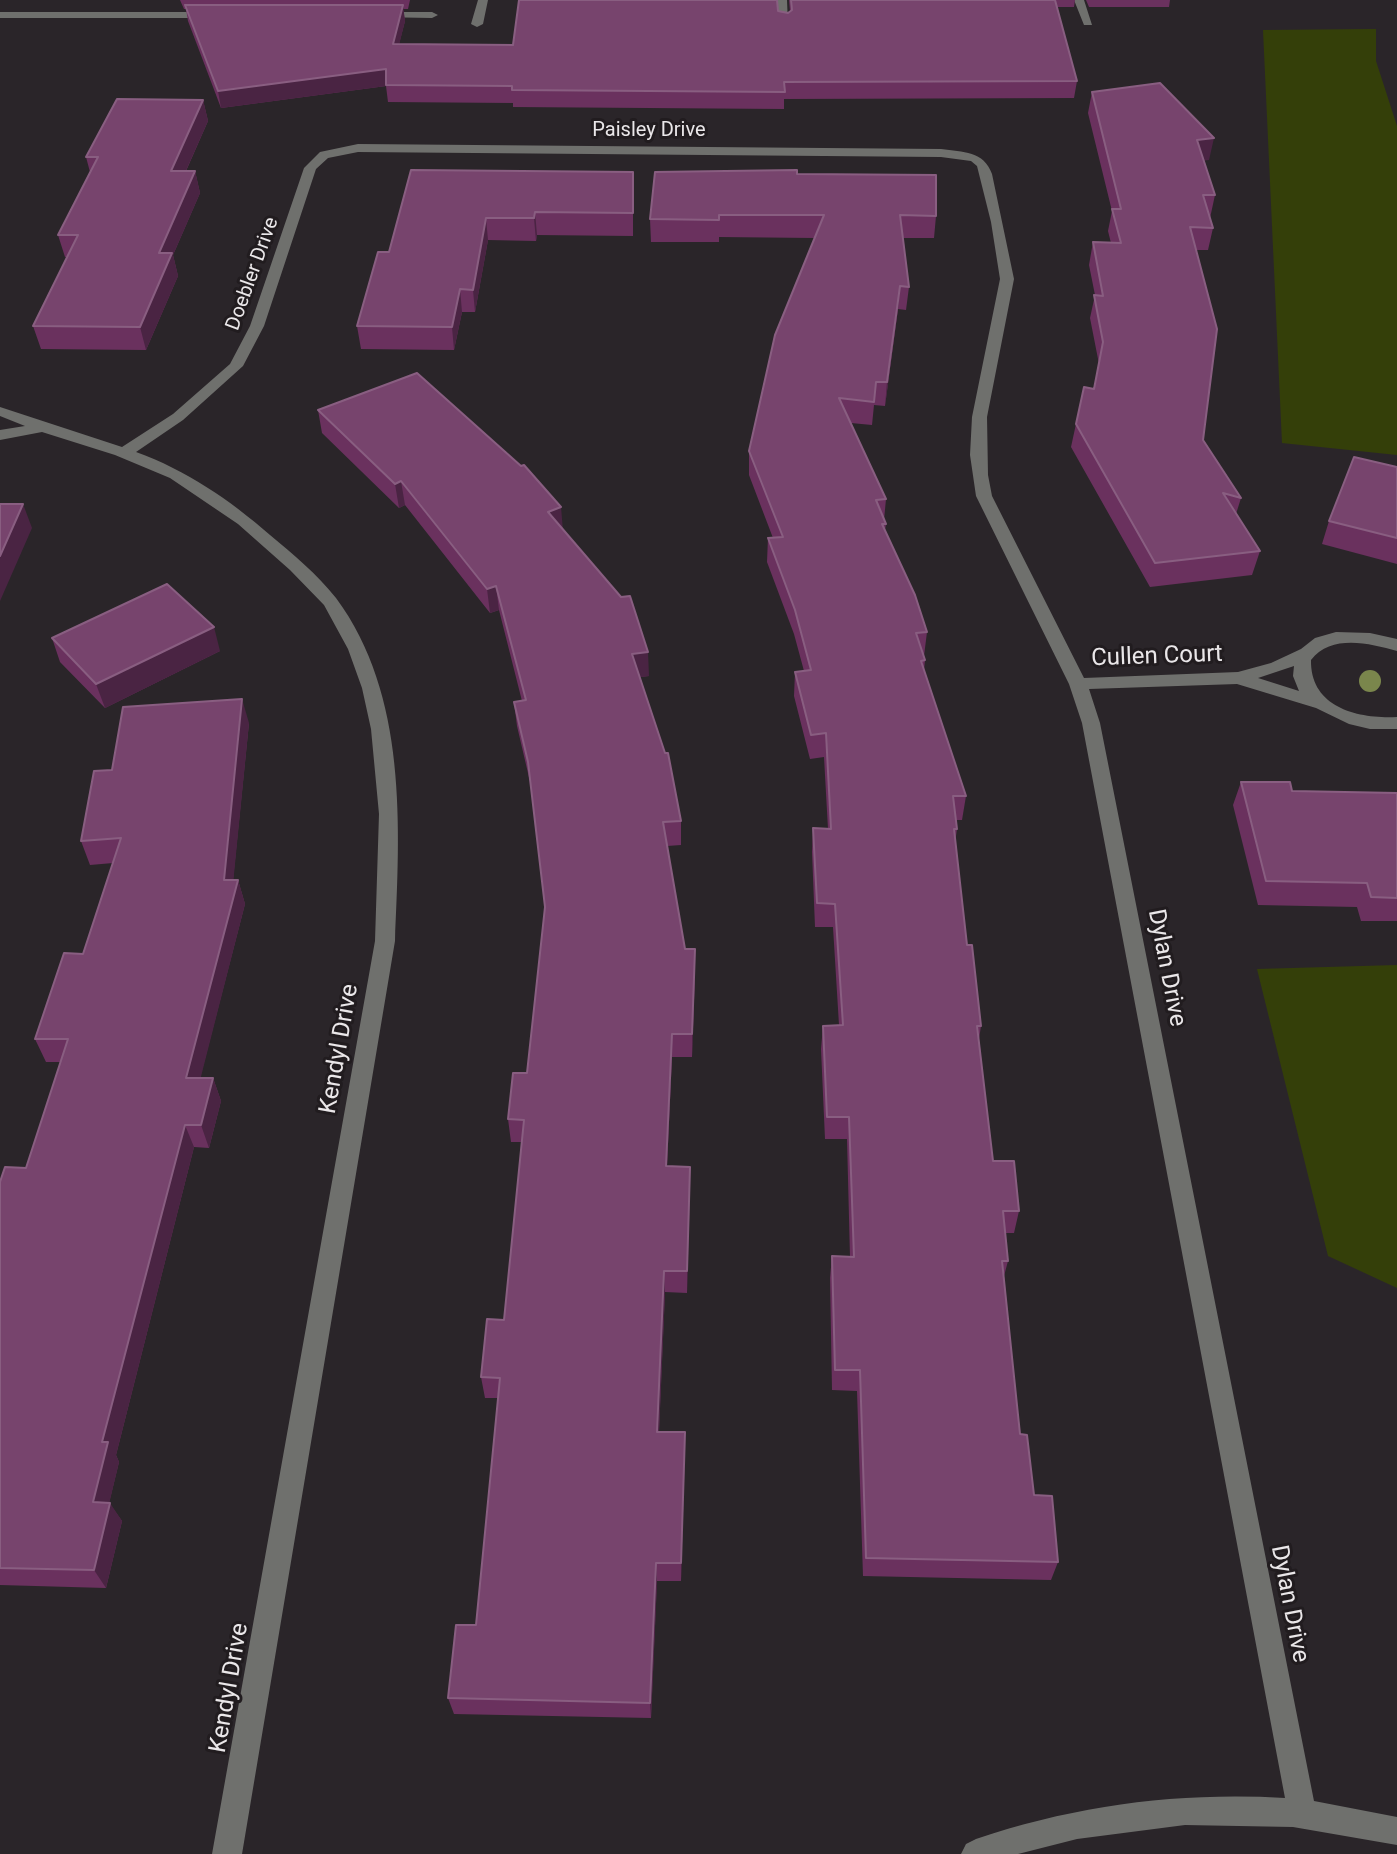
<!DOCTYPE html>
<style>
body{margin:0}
canvas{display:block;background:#2a2529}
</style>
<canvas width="1397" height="1854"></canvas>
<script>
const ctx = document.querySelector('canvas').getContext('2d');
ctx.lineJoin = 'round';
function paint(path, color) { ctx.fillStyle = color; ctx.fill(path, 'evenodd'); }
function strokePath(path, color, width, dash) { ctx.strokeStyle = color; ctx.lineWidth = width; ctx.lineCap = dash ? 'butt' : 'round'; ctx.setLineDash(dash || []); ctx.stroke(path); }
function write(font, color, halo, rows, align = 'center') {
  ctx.font = font + ' Roboto,sans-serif'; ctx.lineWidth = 6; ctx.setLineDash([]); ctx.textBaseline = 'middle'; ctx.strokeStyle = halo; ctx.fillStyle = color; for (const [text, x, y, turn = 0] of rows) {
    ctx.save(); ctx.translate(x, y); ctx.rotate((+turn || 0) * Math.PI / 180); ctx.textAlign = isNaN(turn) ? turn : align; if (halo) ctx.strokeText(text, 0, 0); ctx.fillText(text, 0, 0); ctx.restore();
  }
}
paint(new Path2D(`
 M1376 29V61L1397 126V455L1282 443 1263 30Z
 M1397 965V1288L1328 1256 1257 969Z`), '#343f09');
paint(new Path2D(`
 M478 0H488L483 24 477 27 471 24Z
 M777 0H787L788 26 778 24Z
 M1074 0H1084L1092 25H1084Z
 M0 12H212L218 15 212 18H0Z
 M380 12H432L438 15 432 18 376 17 374 15Z
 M358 144 941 149C963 152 984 151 992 174L1014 279 987 417 988 475 992 496 1084 678 1238 672 1271 663 1301 649 1315 638 1336 632 1370 633 1397 639V651C1369 643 1331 634 1311 660 1310 707 1357 719 1397 717V729H1370L1349 724 1316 708 1237 684 1089 689 1100 723 1314 1801 1397 1817V1845L1293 1827 1185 1825 1077 1839 1018 1854H961L966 1844 976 1839C1078 1805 1178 1792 1285 1798L1082 723 1069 684 976 496 970 455 972 417 1000 279 991 222 977 166 971 161 941 157 358 152 328 158 316 169 264 326 243 366 183 420 136 452C186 470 230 500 270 535 293 554 317 574 336 598 408 695 400 828 395 941L242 1854H212L375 941 379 814 371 729 362 688 348 649 324 605 290 570 238 524 170 478 115 455 42 432 0 440V430L25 426 0 416V407L122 447 173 414 230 364 250 326 304 168 320 152ZM1294 666 1293 676 1299 691 1258 678Z`), '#6f706d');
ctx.fillStyle = '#7a864c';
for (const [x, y] of [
 [1370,681]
]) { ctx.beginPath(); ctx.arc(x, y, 11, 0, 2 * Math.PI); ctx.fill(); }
paint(new Path2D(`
 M180 0H410L408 9H403L405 21 399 44 513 45 778 11 788 13 790 11 789 0H1075L1074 7H1057L1077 81 1074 98 784 99V109L513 107V103L388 102 386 86 221 108 188 21 186 9H184Z
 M1086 0H1170L1169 7H1089Z
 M1092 92 1209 160H1204L1215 195 1210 218 1213 228 1208 250H1196L1203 440 1241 498 1236 514 1260 551 1252 575 1150 587 1071 447 1076 424 1094 389 1099 364 1090 318 1095 295 1089 265 1093 242 1111 243 1108 231 1112 211 1088 113Z
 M203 100 208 121 186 171H195L200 193 173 255 178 276 146 350 41 349 33 326 67 257H65L58 235 90 172 86 157Z
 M411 170 633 172V236L537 235 536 241 488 240 475 312H462L454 350 361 349 357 326 389 252Z
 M797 174 936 216 934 238H903L909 287 906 310 898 309 885 406 874 405 872 425 851 423 886 499 884 520 886 524 885 530 927 632 924 656H923L925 660 924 670 966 796 962 820H956L957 829 955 843 967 945 981 1026 979 1039 993 1161 1019 1211 1014 1233H1005L1008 1261 1004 1276 1020 1434 1034 1495 1058 1562 1051 1580 863 1576 857 1391 832 1390 830 1278 832 1256 850 1257 847 1139H825L821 1049 823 1026 839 1025 833 927H815L812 852 813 828 828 829 824 757 810 759 794 696 795 672 804 671 794 634 767 562 768 538H773L749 475V451L815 238 719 237V242H651L650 219Z
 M318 410 563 529 649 676 640 677 681 821V845L667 846 685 949 695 973 692 1057H672L667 1166 690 1167 687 1293 665 1292 659 1432H685L681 1581H657L651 1718 454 1714 448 1698 476 1625 498 1398H485L481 1377 504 1320 522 1142H511L508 1119 527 1073 545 909 531 786 517 726 514 702 522 701 499 610 490 613 405 505 399 508 322 433Z
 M1397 467V564L1322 544 1329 521Z
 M52 638 220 651 105 708 60 662Z
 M249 723 233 880H238L245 904 200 1078H213L221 1101 209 1148 194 1147 116 1455 119 1462 109 1503 122 1521 106 1588 0 1585V1182L26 1168 61 1062H46L35 1039 83 954 113 863 90 865 81 841 112 770Z
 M1241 782 1292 791 1397 793V921H1361L1357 907 1258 905 1233 805Z`), '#6a315e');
paint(new Path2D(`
 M403 5 405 21 395 61 393 44Z
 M386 69V86L221 108 218 91Z
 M203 100 208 121 176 193 171 171Z
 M1214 138 1209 160 1192 162 1197 140Z
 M195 171 200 193 173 255 178 276 146 350 140 327 159 253Z
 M535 212 537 235 536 241 534 218Z
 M486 218 488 240 475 312 473 290Z
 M900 286 898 309 885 406 887 382Z
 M460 289 462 312 454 350 452 327Z
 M401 481 405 505 399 508 395 484Z
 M23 504 32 528 0 601V556Z
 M561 507 563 531 548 512Z
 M496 586 499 610 490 613 487 589Z
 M214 627 220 651 105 708 96 684Z
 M648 652 649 676 633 678 632 654Z
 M242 699 249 723 231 904 224 880Z
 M238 880 245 904 195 1100 186 1078Z
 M695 949V973L692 1057V1034Z
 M672 1034V1057L666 1188V1166Z
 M213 1078 221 1101 209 1148 201 1125Z
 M185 1125 194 1147 116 1455 119 1462 105 1521 93 1502 102 1442Z
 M690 1167V1189L687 1293V1271Z
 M664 1271 665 1292 658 1451 657 1432Z
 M685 1432V1452L681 1581V1563Z
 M110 1503 122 1521 106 1588 94 1570Z
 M656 1563 657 1581 651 1718 650 1703Z`), '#4a2443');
const building = new Path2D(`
 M519 0H777L778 11 788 13 792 10 791 0H1055L1077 81 784 82 785 92 512 90V86L386 85V69L218 91 185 5H403L393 44 513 45Z
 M1160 83 1214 138 1197 140 1215 195H1203L1213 228 1190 227 1217 329 1203 440 1241 498 1223 493 1260 551 1155 563 1076 424 1084 387 1094 389 1103 342 1094 295 1103 296 1093 242 1121 243 1112 209H1121L1092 92Z
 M117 99 203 100 171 171H195L159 253H172L140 327 33 326 78 235H58L98 157H86Z
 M411 170 633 172V213L535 212 534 218H486L473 290 460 289 452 327 357 326 378 252H389Z
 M797 170V174L936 175V216L900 215 909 287 900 286 887 382H876L874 402 839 398 886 499 876 500 886 524H882L915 595 927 632 916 633 925 660 921 661 966 796H953L957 829H954L967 945H972L981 1026H977L993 1161H1014L1019 1211H1003L1008 1261H1002L1020 1434 1027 1435 1034 1495 1052 1496 1058 1562 866 1558 860 1370H835L832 1256 854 1257 849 1117H827L823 1026 843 1025 835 904 817 903 813 828 831 829 826 733 811 735 795 672 811 670 795 610 768 538 783 537 749 451 775 335 824 215H719V220L650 219 655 172Z
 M417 373 521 466 524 465 561 507 548 512 621 597 630 596 648 652 632 654 665 753H668L681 821 663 822 685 949H695L692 1034H672L666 1166 690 1167 687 1271H664L657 1432H685L681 1563H656L650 1703 448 1698 456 1625H476L500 1378 481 1377 487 1319 504 1320 524 1120 508 1119 513 1073H527L545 907 528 762 514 702 526 700 496 586 487 589 401 481 395 484 318 410Z
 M1354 457 1397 467V538L1329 521Z
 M0 504H23L0 556Z
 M167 584 214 627 96 684 52 638Z
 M242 699 224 880H238L186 1078H213L201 1125H185L102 1442H108L93 1502 110 1503 94 1570 0 1568V1182L5 1167 26 1168 68 1039H35L64 953 83 954 121 838 81 841 94 771 112 770 123 707Z
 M1241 782H1290L1292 791 1397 793V898L1371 897 1367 883 1266 881Z`);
paint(building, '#77446d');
strokePath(building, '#895e81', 2);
write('20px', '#eae7e9', '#211c1f', [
 ["Paisley Drive",649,131],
 ["Doebler Drive",253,274,-70]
]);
write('24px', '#eae7e9', '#211c1f', [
 ["Cullen Court",1157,657,-2],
 ["Dylan Drive",1166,968,79],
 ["Kendyl Drive",340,1049,-80],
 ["Dylan Drive",1289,1604,79],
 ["Kendyl Drive",230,1688,-80]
]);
</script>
